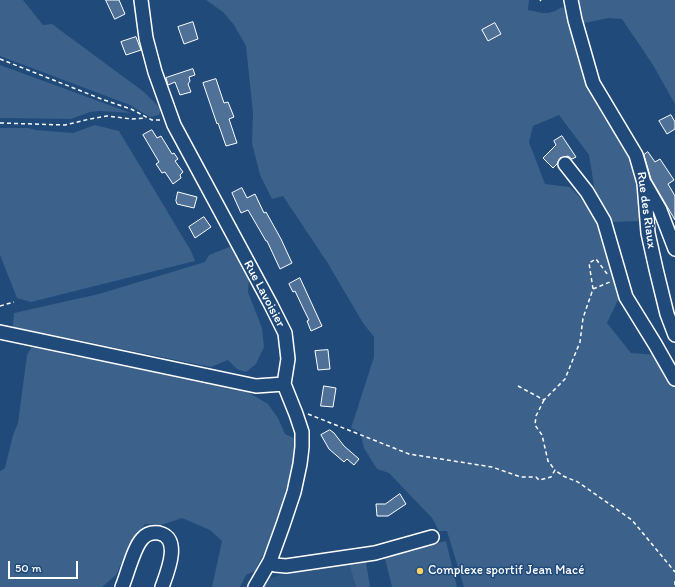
<!DOCTYPE html>
<meta charset="utf-8">
<style>
body{margin:0}
#map{position:relative;width:675px;height:587px;overflow:hidden;background:#1f4a7a;font-family:Itim,sans-serif}
canvas{display:block}
.scale{position:absolute;left:8px;top:561px;width:70px;height:18px;box-sizing:border-box;border:2px solid #fff;border-top:0;padding-left:5px;font-size:12px;line-height:14px;white-space:nowrap;color:#fff;-webkit-text-stroke:3px #1f4a7a;paint-order:stroke}
</style>
<div id="map">
<canvas width="675" height="587"></canvas>
<div class="scale">50 m</div>
</div>
<script>
const ctx = document.querySelector('canvas').getContext('2d');
ctx.lineJoin = 'round';
function paint(path, color) { ctx.fillStyle = color; ctx.fill(path, 'evenodd'); }
function strokePath(path, color, width, dash) { ctx.strokeStyle = color; ctx.lineWidth = width; ctx.lineCap = dash ? 'butt' : 'round'; ctx.setLineDash(dash || []); ctx.stroke(path); }
function write(font, color, halo, rows, align = 'center') {
  ctx.font = font + ' Itim,sans-serif'; ctx.lineWidth = 3; ctx.setLineDash([]); ctx.textBaseline = 'middle'; ctx.strokeStyle = halo; ctx.fillStyle = color; for (const [text, x, y, turn = 0] of rows) {
    ctx.save(); ctx.translate(x, y); ctx.rotate((+turn || 0) * Math.PI / 180); ctx.textAlign = isNaN(turn) ? turn : align; if (halo) ctx.strokeText(text, 0, 0); ctx.fillText(text, 0, 0); ctx.restore();
  }
}
paint(new Path2D(`
 M349 564 356 587H264L270 578 280 575Z`), '#2e5683');
paint(new Path2D(`
 M0 0H23L43 25 52 24 144 92 161 109 159 115 150 117 130 105 0 56Z
 M206 0H529L528 10C543 13 548 16 562 7L568 12 581 66 590 92 631 158 638 182 640 221 613 222 595 192 589 155 559 115 533 126 529 142 545 184 570 187 601 220 619 281V298L607 323 631 353 657 355 675 388V587H464L447 531H439L432 518 389 473 377 469 364 448 360 432 351 428 374 357V337L363 323 327 262 283 196 272 199 260 175 252 143 253 113 246 46 234 25 223 12Z
 M576 0H675V104L653 65 622 19 608 18 580 24Z
 M0 65 131 113 100 111 90 112 71 119 0 118Z
 M95 125 119 131 191 251 195 261 31 302 17 298 0 255V128H28L36 130 73 133Z
 M232 246 249 278 248 292 262 328 264 347 256 364 246 372 237 369 228 360 211 367 13 327 14 313 99 294 205 262 209 255Z
 M33 345 71 356 138 366 246 391 268 404 278 418 285 434 296 439 294 461 275 530 255 571 246 575 240 587H212L222 541 210 530 182 518 161 525 145 524 130 544 116 575 102 587H0V471L5 468 13 435 18 423 27 355Z
 M446 541 457 587H392L384 555Z
 M366 562 370 587H356L349 564Z`), '#3c618b');
const building = new Path2D(`
 M106 0H119L125 14 115 19Z
 M193 22 198 39 184 44 178 27Z
 M495 23 501 34 488 41 482 30Z
 M136 37 141 50 126 55 121 42Z
 M193 69 195 75 189 77 190 81 188 84 191 92 180 95 175 82 168 85 166 78Z
 M216 79 224 103 228 102 234 117 229 119 237 143 226 146 218 123 217 124 203 83Z
 M671 115 675 122V129L667 134 659 121Z
 M152 130 157 138 161 136 172 154 174 153 178 159 175 161 183 172 180 175 181 178 173 184 165 172 162 173 156 164 159 162 143 135Z
 M562 136 576 157 572 159 568 156 560 158 557 164 553 168 543 158 556 145 554 141Z
 M648 152 655 162 660 159 674 180 668 184 675 196V220L651 179 644 155Z
 M242 188 247 198 255 194 264 213 266 212 281 239 292 263 280 269 267 241H266L248 210 241 213 232 193Z
 M178 192 197 197 194 208 177 204 176 201Z
 M204 217 211 227 195 238 189 227Z
 M300 278 322 326 311 331 307 321 309 320 304 310 295 291 293 292 289 284Z
 M328 350 330 369 318 370 315 351Z
 M324 386 336 388 333 407 321 406Z
 M330 430 334 433 344 446 359 459 354 465 347 459 344 462 329 449 321 435Z
 M400 494 406 504 388 516H377L376 504H385Z`);
paint(building, '#507197');
strokePath(building, '#fff', 1);
const minor = new Path2D(`
 M141 0 146 38 155 72 174 125 271 305 285 333 288 359 284 384 296 414 302 432V447L300 464 294 492 283 525 270 561 255 587
 M571 0 575 20 593 83 636 155 644 183 648 233 656 269 667 314 675 335
 M565 164 587 192 604 221 626 297 655 344 675 379
 M645 184 660 210 675 249
 M0 332 256 386 284 384
 M270 561 275 565 286 566 375 553 432 537
 M122 587C127 575 134 547 142 539 146 534 152 532 159 533 182 538 167 573 162 587`);
strokePath(minor, '#fff', 16);
strokePath(new Path2D(`
 M540 1 541 0
 M0 59 104 100 131 109 152 120H160
 M0 123 65 125 90 119 107 116 132 119 146 118
 M593 289 610 282
 M0 306 14 302
 M518 386 544 400 565 379 580 342 583 318 593 289 589 263 596 259 608 275
 M544 400 536 416 535 425 542 435 548 461 555 470
 M308 414 409 454 492 467 521 477H536L539 480 551 477 555 470 563 476 578 482 632 520 675 572
 M675 581V586`), '#fff', 1.5, [4, 3]);
strokePath(minor, '#1f4a7a', 13);
for (const [x, y, r, color] of [
 [420,571,4,"#ffd166"]
]) { const dot = new Path2D(); dot.arc(x, y, r, 0, 2 * Math.PI); ctx.fillStyle = color; ctx.fill(dot); strokePath(dot, '#1f4a7a', 1.5); }
write('13px', '#fff', '#1f4a7a', [
 ["Rue des Riaux",646,210,82],
 ["Rue Lavoisier",264,294,62]
]);
write('13px', '#fff', '#1f4a7a', [
 ["Complexe sportif Jean Macé",428,571]
], 'left');
</script>
